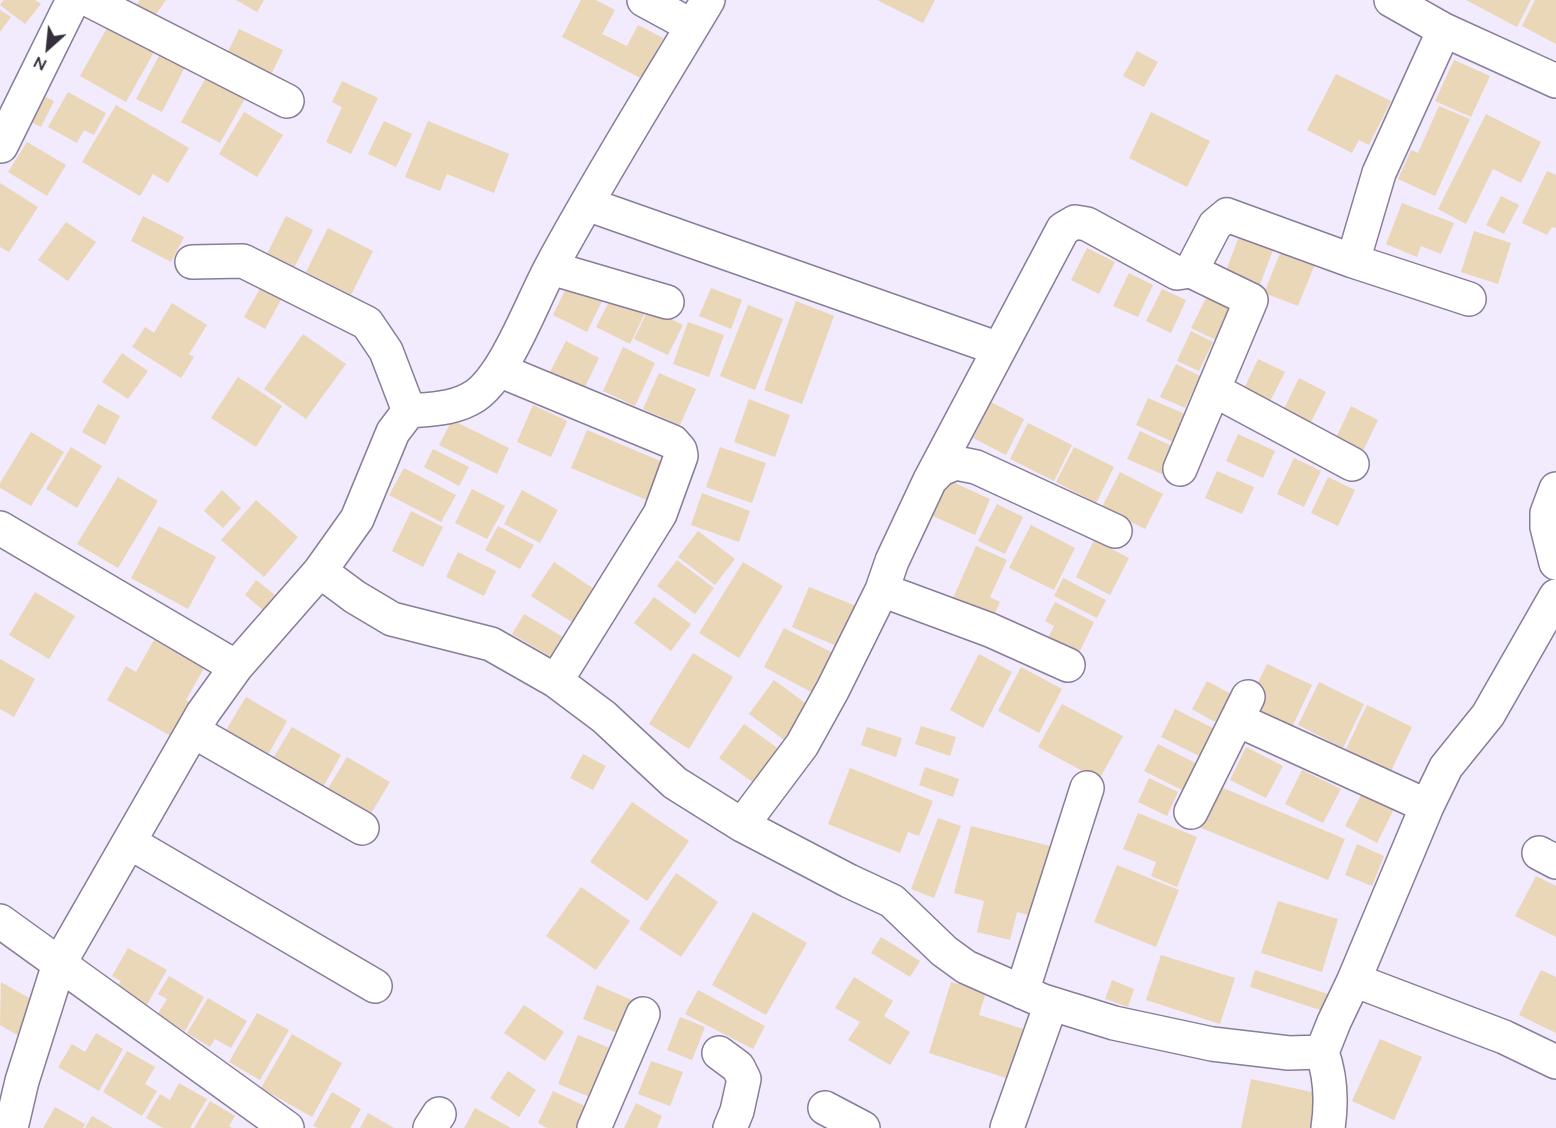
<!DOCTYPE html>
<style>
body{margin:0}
#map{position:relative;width:1556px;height:1128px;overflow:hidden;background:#f2eafd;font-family:Mulish,sans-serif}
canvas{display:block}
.north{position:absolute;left:18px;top:18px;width:60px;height:60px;-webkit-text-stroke:4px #fbfbfb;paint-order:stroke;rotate:207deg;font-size:16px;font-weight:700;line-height:24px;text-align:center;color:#342f3b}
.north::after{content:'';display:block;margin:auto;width:21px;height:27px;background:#342f3b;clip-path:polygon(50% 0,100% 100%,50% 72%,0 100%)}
</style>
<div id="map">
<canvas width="1556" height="1128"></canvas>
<div class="north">N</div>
</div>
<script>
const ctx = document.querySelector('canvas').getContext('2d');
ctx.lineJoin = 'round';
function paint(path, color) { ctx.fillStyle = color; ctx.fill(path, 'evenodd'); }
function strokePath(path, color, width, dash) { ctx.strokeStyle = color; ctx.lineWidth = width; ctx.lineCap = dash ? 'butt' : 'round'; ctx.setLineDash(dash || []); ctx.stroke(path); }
paint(new Path2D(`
 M4 0H35L41 4 25 24 0 5Z
 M140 0H166L152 20 134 9Z
 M236 0H264L257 12Z
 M581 0H596L615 10 602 34 627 46 638 25 663 38 642 79 562 37Z
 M877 0H935L923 23Z
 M1466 0H1531L1517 27Z
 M1535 0H1556V44L1522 26Z
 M0 10 11 17 0 32Z
 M108 26 154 52 126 102 80 76Z
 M239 29 283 50 268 81 224 60Z
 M1137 51 1158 62 1144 87 1123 76Z
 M160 54 185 67 162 112 136 99Z
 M1454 60 1490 76 1471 117 1435 101Z
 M209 72 248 93 220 143 181 122Z
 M1336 74 1391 101 1369 145 1359 140 1352 153 1307 130Z
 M342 81 378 98 351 154 326 142 342 107 332 102Z
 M34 91 54 101 41 127 21 117Z
 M68 92 106 113 94 135 84 130 77 143 48 127Z
 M116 105 189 148 168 183 153 174 140 196 82 162Z
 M1439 106 1470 119 1435 196 1398 179 1411 150 1418 153Z
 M244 112 283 135 257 177 219 154Z
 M1151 112 1210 141 1187 187 1129 158Z
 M1486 114 1541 142 1521 183 1493 169 1466 224 1438 209Z
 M384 121 412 134 396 167 368 154Z
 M428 121 509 154 494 193 447 174 440 191 405 177Z
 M27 142 66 165 47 196 8 172Z
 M1547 171 1556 175V228L1552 227 1547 235 1522 223Z
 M0 183 38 207 9 252 0 247Z
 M1501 196 1519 205 1504 234 1486 225Z
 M1402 203 1454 223 1441 254 1421 246 1417 257 1386 244Z
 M143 216 184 237 171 262 131 241Z
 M286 216 313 230 291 274 264 260Z
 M66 222 96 242 68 281 38 260Z
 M328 228 373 251 351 295 306 272Z
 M1474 231 1511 243 1498 284 1461 272Z
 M1240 234 1274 247 1258 290 1224 276Z
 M1087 248 1115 262 1099 294 1071 280Z
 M1281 251 1315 264 1298 306 1264 293Z
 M1129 273 1153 285 1138 317 1113 306Z
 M568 284 602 301 587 332 553 315Z
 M262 285 283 296 265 329 244 317Z
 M711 288 742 300 731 329 699 316Z
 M1162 289 1186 300 1171 333 1146 321Z
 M612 296 645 313 630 344 596 327Z
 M1207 296 1232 308 1216 340 1191 328Z
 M796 301 834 316 802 404 764 390Z
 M172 303 207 325 189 354 194 357 181 378 132 347 145 327 154 333Z
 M748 305 783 319 755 390 720 376Z
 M649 308 683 325 668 355 634 339Z
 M688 322 724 335 709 377 673 364Z
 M1191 331 1213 342 1199 371 1177 361Z
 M303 334 346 364 306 419 264 389Z
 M566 341 599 358 584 389 550 372Z
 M623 347 655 363 635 406 603 391Z
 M122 353 148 371 128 399 102 382Z
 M1258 359 1285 372 1267 407 1241 395Z
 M1176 364 1200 376 1185 408 1160 397Z
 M659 373 696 389 680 425 643 409Z
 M238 377 282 406 256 447 211 418Z
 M1299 378 1326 392 1308 428 1281 415Z
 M1148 398 1185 414 1173 442 1136 425Z
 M749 399 790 415 775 457 734 442Z
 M991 402 1024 419 1006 455 973 438Z
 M98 404 120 416 105 445 82 432Z
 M533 405 567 421 551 457 517 442Z
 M1351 406 1378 420 1361 455 1334 442Z
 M452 420 509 448 497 474 439 445Z
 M1028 423 1072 445 1054 481 1010 459Z
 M587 430 665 463 649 501 571 468Z
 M1140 431 1176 448 1164 475 1127 459Z
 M31 432 64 452 31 506 0 488V483Z
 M1238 434 1275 451 1263 478 1226 461Z
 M71 447 102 466 77 508 46 489Z
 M720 447 766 463 752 503 706 487Z
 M1074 447 1114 467 1096 503 1056 482Z
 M433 449 469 467 459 486 424 467Z
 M1294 458 1321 471 1304 507 1277 494Z
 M404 468 456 495 441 522 389 495Z
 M1217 471 1254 487 1242 514 1205 498Z
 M1120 472 1163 494 1145 529 1102 507Z
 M118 477 158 501 118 568 77 544Z
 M1328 477 1355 490 1338 526 1311 513Z
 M948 480 990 499 975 535 933 516Z
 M472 489 505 506 487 539 455 523Z
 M222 490 241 508 223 528 204 511Z
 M522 490 558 510 540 543 504 524Z
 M702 493 750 511 739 542 691 525Z
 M256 500 298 537 264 577 221 540Z
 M997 504 1023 517 1005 554 978 541Z
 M411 511 443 527 423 567 392 551Z
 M1031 525 1075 548 1054 590 1009 568Z
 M159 526 216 557 188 609 131 578Z
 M498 526 534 545 520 569 485 550Z
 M698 531 735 559 715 585 678 557Z
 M1094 540 1129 558 1110 595 1076 577Z
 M976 546 1007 560 990 597 1000 602 990 624 950 605Z
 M458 552 496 571 484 596 446 577Z
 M677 560 714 588 695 614 657 586Z
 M554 562 597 591 575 624 531 596Z
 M743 562 783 586 739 658 699 633Z
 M1063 578 1106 600 1097 618 1054 596Z
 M256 580 275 595 263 610 245 595Z
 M809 587 861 608 844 649 792 627Z
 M35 592 75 616 49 659 9 635Z
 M654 597 691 624 671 651 634 623Z
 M1055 602 1094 622 1078 655 1047 640 1054 626 1045 621Z
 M524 614 565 638 553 658 512 634Z
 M784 628 833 653 813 693 764 667Z
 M154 640 204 668 186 700 195 705 176 739 107 700 126 666 136 672Z
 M693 653 733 677 689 749 649 724Z
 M979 654 1012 672 983 728 950 710Z
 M0 659 35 679 14 717 0 709Z
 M1267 664 1312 685 1291 729 1246 707Z
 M1021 667 1062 689 1039 733 998 711Z
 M774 680 812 708 787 742 749 714Z
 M1207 681 1231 694 1215 722 1192 709Z
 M1319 682 1364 704 1343 748 1298 725Z
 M246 697 287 721 265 760 223 735Z
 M1062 704 1123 736 1099 780 1038 747Z
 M1367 705 1412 727 1391 771 1346 749Z
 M1175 709 1221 732 1207 760 1161 737Z
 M744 724 783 752 758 786 719 758Z
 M921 726 956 737 950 756 915 744Z
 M292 727 341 755 319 794 269 765Z
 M867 727 902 738 896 757 861 745Z
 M1158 744 1203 767 1190 794 1144 771Z
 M1246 747 1283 766 1266 798 1230 780Z
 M583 754 606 766 593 790 570 778Z
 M347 757 390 782 367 820 324 795Z
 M925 767 959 779 953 797 919 785Z
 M850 768 933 801 919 836 908 832 900 853 828 824Z
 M1302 770 1341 789 1323 823 1285 804Z
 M1149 778 1178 792 1167 816 1138 802Z
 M1216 785 1345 839 1328 880 1199 827Z
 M1363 791 1395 807 1377 843 1345 826Z
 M632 802 689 841 647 901 590 862Z
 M1138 813 1197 837 1177 887 1151 876 1156 862 1123 849Z
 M938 818 961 826 934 898 911 889Z
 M971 826 1054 847 1036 917 1017 912 1010 940 977 932 984 901 954 893Z
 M1357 844 1384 856 1372 886 1345 875Z
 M1117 865 1179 890 1156 947 1094 922Z
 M676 873 718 902 681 957 639 929Z
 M1536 876 1556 886V937L1515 916Z
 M581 887 630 921 596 970 546 936Z
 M1278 901 1338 919 1322 972 1261 953Z
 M753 912 807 943 766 1015 712 985Z
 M881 937 920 961 910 977 871 953Z
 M128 948 167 970 145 1008 115 991 121 981 112 976Z
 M1161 955 1235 978 1220 1024 1146 1000Z
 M1255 970 1331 995 1326 1012 1250 987Z
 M1541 970 1556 977V1033L1519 1015Z
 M169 976 204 997 185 1031 157 1015 167 999 158 994Z
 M854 977 893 1001 884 1016 910 1032 890 1065 848 1040 860 1022 835 1008Z
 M1112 980 1134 989 1128 1007 1105 999Z
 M1 982 38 1003 19 1036 0 1025Z
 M951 982 986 992 979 1015 1030 1031 1015 1081 929 1053Z
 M597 985 634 1001 620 1034 583 1019Z
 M698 990 765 1026 753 1049 685 1014Z
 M208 998 247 1021 231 1048 215 1039 210 1047 187 1033Z
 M524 1005 564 1032 545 1061 504 1033Z
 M257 1013 289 1030 260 1080 229 1062Z
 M680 1017 705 1027 692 1060 667 1050Z
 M96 1033 123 1049 99 1091 58 1067 72 1044 85 1052Z
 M292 1034 342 1063 312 1117 261 1088Z
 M578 1035 620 1052 600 1101 558 1084Z
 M1380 1039 1422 1057 1394 1120 1352 1101Z
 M127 1051 155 1067 145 1084 157 1091 142 1116 103 1092Z
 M651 1061 683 1072 670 1106 638 1094Z
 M508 1071 536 1090 519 1117 490 1098Z
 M1251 1079 1321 1094 1314 1128H1241Z
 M179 1083 207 1099 190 1128H163L146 1118 160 1094 170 1100Z
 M553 1091 589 1108 579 1128H547L538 1123Z
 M332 1092 361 1109 350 1128H318L313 1126Z
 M210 1101 235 1116 229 1126 232 1128H194Z
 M636 1103 662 1116 657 1128H624Z
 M55 1107 85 1124 83 1128H43Z
 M475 1108 511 1128H464Z
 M368 1113 394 1128H360Z
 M92 1116 113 1128H85Z`), '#e9d7b7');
const minor = new Path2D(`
 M89 0 287 101
 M644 0 692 26
 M1391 0 1444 30 1556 81
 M1 146 73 0
 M587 204 999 349
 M1353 261 1379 173 1444 30
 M192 262 243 261 367 323 386 351 409 411
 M551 268 667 302
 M1191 271 1215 225 1227 215 1353 261 1469 299
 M499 370 673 442 680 450 681 456 660 514 556 681
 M1214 390 1352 464
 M930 480 1063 229 1075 222 1087 224 1177 273 1191 271 1251 300 1180 469
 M1556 489 1547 513V527L1556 563
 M0 528 236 667
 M320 571 355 597 392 619 491 644 556 681 604 717 675 783 742 825 849 881 892 901 944 951 966 967 1043 1001 1114 1023 1212 1044 1289 1053 1322 1052 1334 1022 1354 980 1504 1037 1556 1062
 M882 590 990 630 1068 665
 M1238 720 1427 806
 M193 731 362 828
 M1191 812 1248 697
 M742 825 802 745 833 689 882 590 892 561 930 480 941 469 956 463 976 467 1115 531
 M129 842 375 986
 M1539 853 1556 862
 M0 921 287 1128
 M1354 980 1427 806 1446 767 1488 715 1556 596
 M1022 992 1087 788
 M1322 1052C1331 1077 1332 1101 1328 1128
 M719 1053 738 1067 744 1079 737 1111 730 1128
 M825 1108 863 1128
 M11 1128 22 1081 59 964 203 713 236 667 320 571 357 519 393 432 409 411C433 409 455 409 475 396 506 375 532 302 551 267 600 176 655 89 708 0
 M430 1128 439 1114
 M594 1128 643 1014
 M1007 1128 1051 1004`);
strokePath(minor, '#887d99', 36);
strokePath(minor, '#fff', 33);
</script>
